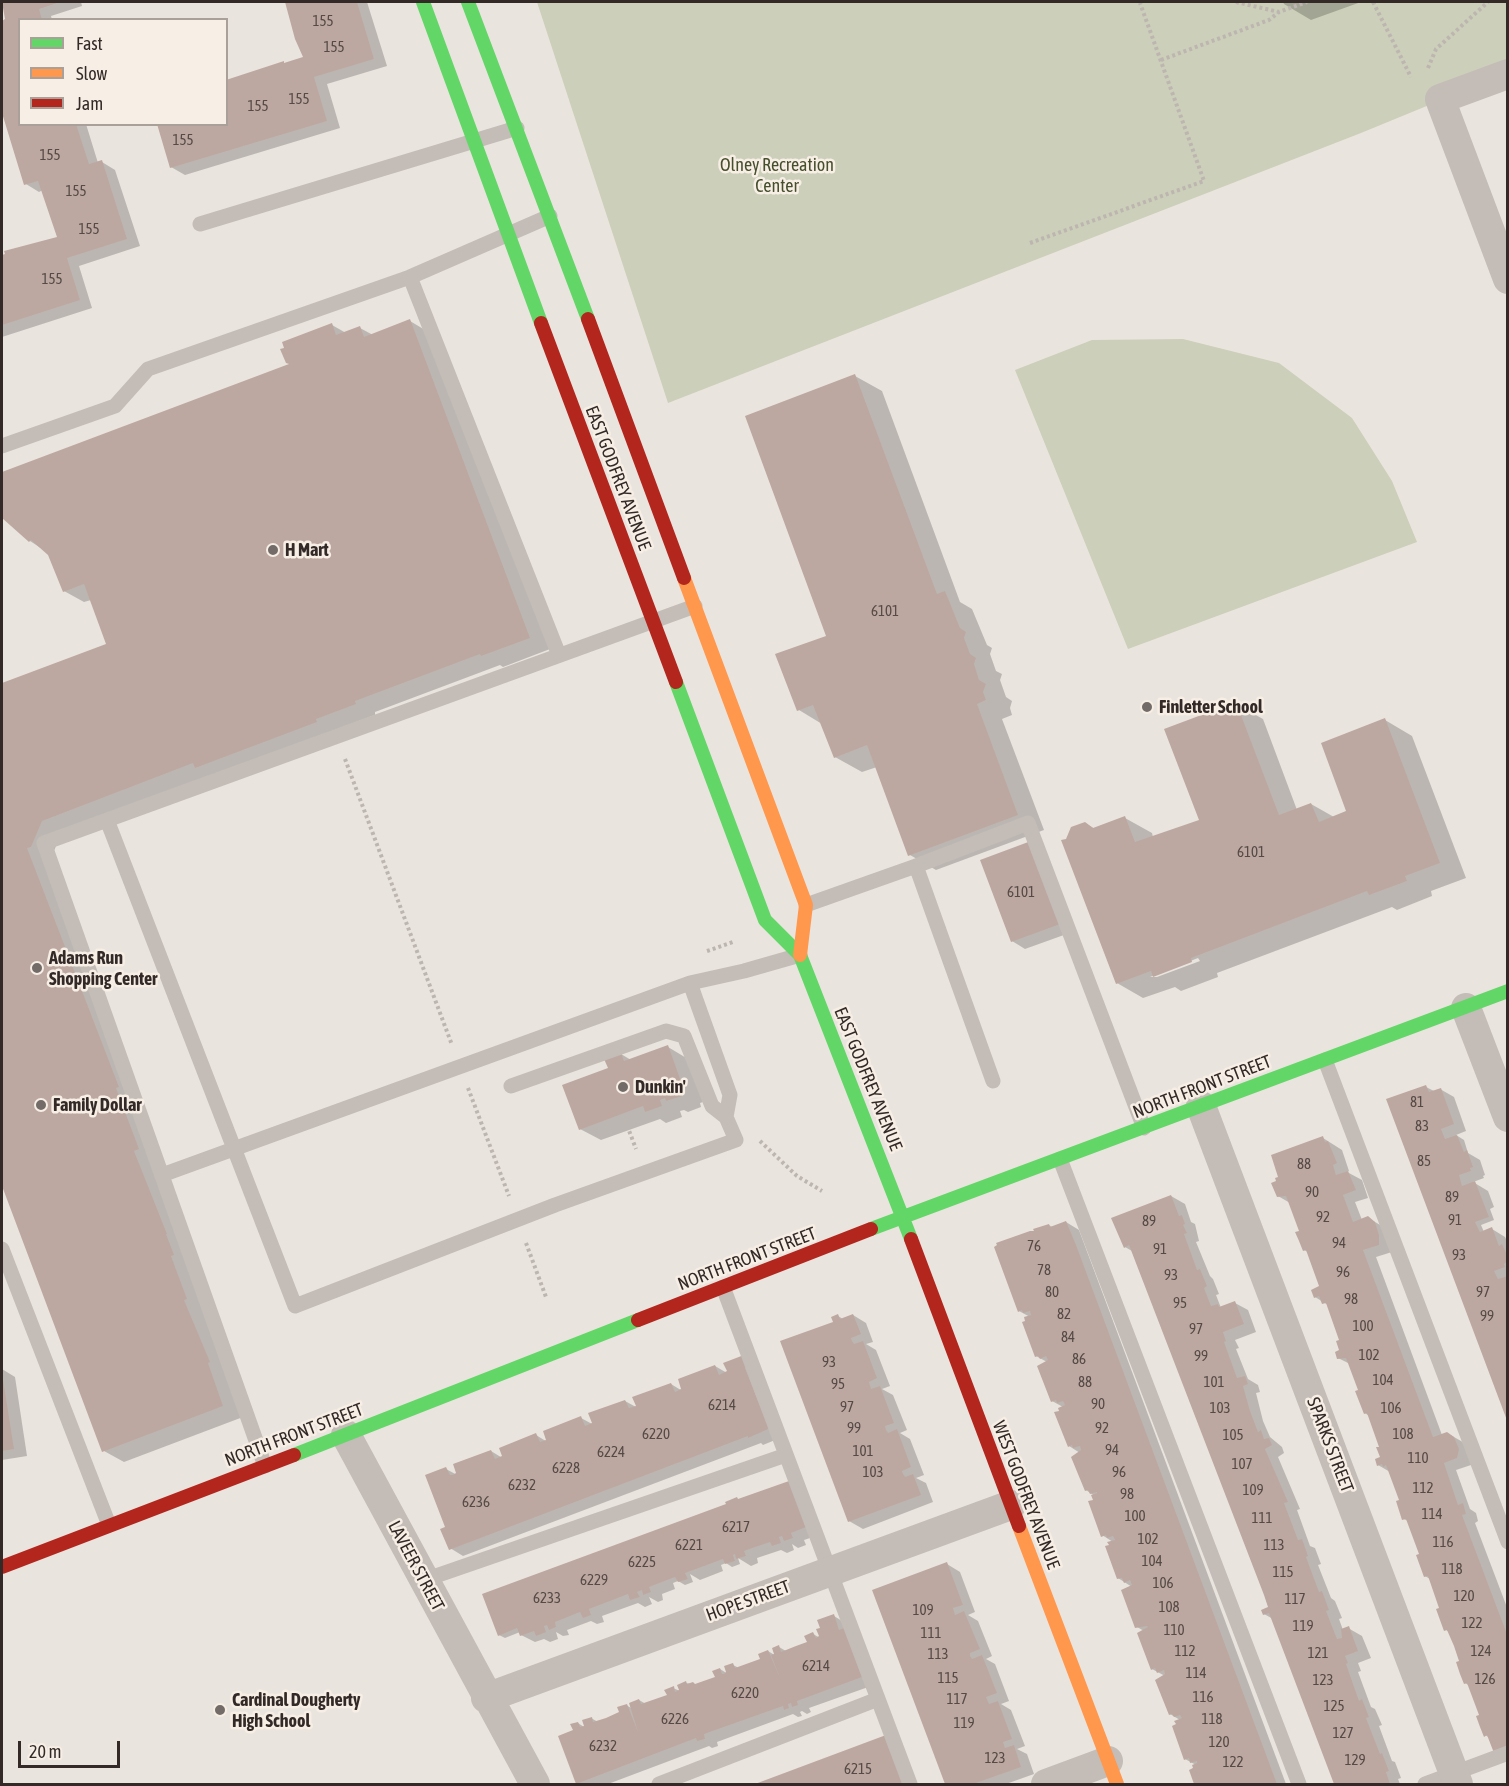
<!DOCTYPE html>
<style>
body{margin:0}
#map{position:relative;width:1509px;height:1786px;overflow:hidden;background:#eae4de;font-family:"Asap Condensed",sans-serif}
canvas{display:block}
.frame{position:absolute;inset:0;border:3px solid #332a27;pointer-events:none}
.legend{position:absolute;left:18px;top:18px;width:210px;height:108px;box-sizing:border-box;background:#f7eee5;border:2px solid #a9a099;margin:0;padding:8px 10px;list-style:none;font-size:18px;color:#332a27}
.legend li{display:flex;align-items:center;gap:12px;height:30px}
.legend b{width:30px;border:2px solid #a9a099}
.scale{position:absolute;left:18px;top:1741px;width:102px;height:27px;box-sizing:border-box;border:3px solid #332a27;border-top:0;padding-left:8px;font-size:18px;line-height:21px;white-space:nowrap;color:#332a27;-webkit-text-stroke:4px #f7eee5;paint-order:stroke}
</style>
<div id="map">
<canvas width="1509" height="1786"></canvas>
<div class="frame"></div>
<ul class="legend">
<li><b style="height:8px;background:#63d668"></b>Fast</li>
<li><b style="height:8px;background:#ff974d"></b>Slow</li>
<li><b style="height:8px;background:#b3261e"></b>Jam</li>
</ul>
<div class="scale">20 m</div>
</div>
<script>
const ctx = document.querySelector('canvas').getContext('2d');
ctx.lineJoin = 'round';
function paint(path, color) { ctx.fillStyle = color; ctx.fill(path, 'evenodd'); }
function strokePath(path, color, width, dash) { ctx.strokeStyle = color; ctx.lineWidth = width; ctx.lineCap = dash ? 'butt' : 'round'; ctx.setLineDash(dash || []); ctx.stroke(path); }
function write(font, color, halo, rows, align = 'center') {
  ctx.font = font + ' "Asap Condensed",sans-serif'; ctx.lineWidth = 5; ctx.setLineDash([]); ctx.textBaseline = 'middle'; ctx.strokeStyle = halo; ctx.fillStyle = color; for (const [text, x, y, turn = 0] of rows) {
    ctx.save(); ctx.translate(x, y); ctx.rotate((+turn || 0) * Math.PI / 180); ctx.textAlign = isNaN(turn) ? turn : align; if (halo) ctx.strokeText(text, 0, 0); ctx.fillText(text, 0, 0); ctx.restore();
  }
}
paint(new Path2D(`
 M537 2H1507V73L1361 133 668 403Z
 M1183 339 1279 363 1352 418 1392 481 1417 542 1128 649 1015 370 1092 340Z`), '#cccfb9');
paint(new Path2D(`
 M2 2H81L82 6 51 16 52 20H20V124H86L98 163 102 162 115 170 140 246 79 266 92 308 2 337V257L58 238 43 190 39 192 26 184 2 109V22L7 20Z
 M286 2H367L387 66 327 84 340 128 185 175 171 167 226 124 305 58 297 38Z
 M1283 2H1361L1311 20 1284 4Z
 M410 321 430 333 550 649 503 667 500 665 375 712V715L62 832 51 858 243 1417 124 1462 104 1451 2 1181V685L108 644 91 600 84 602 64 591 50 554 30 541 2 516V474L291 364 332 325 346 333 360 328 373 335Z
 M855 376 882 391 960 602 972 609 987 645 992 648 990 654 996 671 1002 674 1000 680 1006 697 1012 701 1010 708 1012 715 1002 719 1044 830 936 870 910 855 877 767 862 772 835 757 822 724 799 710 828 637Z
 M1236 704 1263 719 1297 810 1311 804 1334 817 1348 811 1385 720 1412 736 1466 878 1431 891 1432 896 1397 910 1392 907 1217 973 1218 977 1181 991 1175 987 1143 998 1117 983 1067 841 1085 823 1095 829 1125 818 1152 833 1153 837 1201 821ZM1198 958 1200 961 1157 977H1150Z
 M982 861 1075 931 1025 949 1012 941Z
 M668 1047 688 1059 703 1102 700 1103 701 1107 688 1112 684 1110 680 1111 682 1117 666 1123 660 1119 601 1140 580 1129 609 1069 621 1054 631 1060Z
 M1426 1087 1434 1091 1440 1089 1454 1097 1466 1131 1456 1135 1464 1140 1468 1153 1480 1160 1485 1175 1483 1176 1484 1178 1473 1182 1488 1191 1494 1207 1490 1209 1494 1220 1481 1225 1484 1232 1492 1229 1505 1237 1508 1243V1420Z
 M1323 1138 1342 1150 1349 1171 1347 1172 1362 1180 1368 1198 1355 1202 1362 1220 1368 1218 1382 1226 1392 1252 1376 1257 1442 1435 1447 1433 1461 1441 1468 1446 1472 1457 1471 1465 1456 1470 1470 1509 1476 1513 1478 1521 1475 1523 1508 1610V1759L1490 1738 1485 1735 1481 1715 1470 1686 1465 1683 1461 1661 1450 1632 1446 1630 1441 1609 1430 1579 1425 1576 1421 1555 1408 1521 1404 1519 1401 1501 1390 1472 1378 1465 1382 1458 1381 1448 1369 1416 1365 1413 1360 1391 1350 1364 1338 1358 1341 1351V1340L1328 1305 1315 1297 1320 1287 1308 1252 1304 1250 1301 1232 1290 1203 1278 1196V1182Z
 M1171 1196 1185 1204 1191 1222 1195 1224 1199 1241 1196 1242 1210 1276 1213 1279 1219 1294 1216 1295 1221 1308 1235 1303 1248 1310 1256 1332 1235 1340 1239 1348 1236 1349 1248 1379 1258 1385 1260 1392 1256 1393 1263 1421 1270 1437 1282 1447 1284 1453 1278 1457 1300 1509 1297 1510 1310 1546 1315 1548 1321 1564 1318 1565 1331 1598 1335 1601 1342 1618 1339 1619 1343 1630 1348 1628 1362 1636 1371 1658 1358 1663 1361 1671 1358 1672 1371 1707 1375 1709 1382 1725 1379 1726 1392 1761 1395 1762 1401 1778 1398 1779 1400 1784H1335L1273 1619 1264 1614 1270 1608 1132 1251 1125 1247Z
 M1066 1222 1079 1230 1286 1784H1195L1190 1771 1196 1765 1185 1759 1180 1720 1170 1714 1165 1676 1152 1669 1144 1631 1137 1627 1132 1587 1118 1578 1113 1542 1102 1535 1095 1496 1086 1490 1080 1453 1069 1446 1061 1412 1063 1407 1052 1401 1047 1362 1036 1356 1030 1317 1019 1311 1036 1233 1049 1225 1052 1227Z
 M853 1315 866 1323 873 1342 866 1344 876 1350 890 1386 882 1389 893 1395 907 1430 900 1433 910 1439 924 1475 916 1478 926 1483 933 1502 863 1529 849 1521 835 1323 838 1316 843 1319Z
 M743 1356 780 1438 763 1445 761 1443 463 1556 450 1548 446 1469 459 1476 491 1451 504 1459 536 1435 549 1443 581 1418 594 1425 625 1401 636 1407 671 1384 684 1392 715 1366 727 1373Z
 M2 1369 15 1377 27 1456 2 1460Z
 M789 1482 819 1535 804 1540 806 1545 798 1548 792 1544 794 1550 787 1553 781 1550 757 1558 758 1563 751 1566 738 1558 740 1564 732 1567 726 1563 721 1565 723 1571 700 1580 690 1574 693 1582 685 1585 678 1581 673 1583 675 1589 662 1594 663 1600 658 1602 649 1597 652 1604 645 1607 638 1603 602 1616 604 1622 597 1624 591 1621 567 1630 569 1635 563 1636 556 1632 558 1639 550 1642 544 1639 535 1642 521 1635 520 1632 505 1638 499 1635 739 1500Z
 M947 1564 960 1572 975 1612 968 1615 978 1621 992 1656 986 1659 995 1664 1009 1701 1001 1704 1011 1710 1025 1746 1017 1749 1027 1754 1034 1774 1006 1784H947L874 1591Z
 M834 1616 847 1624 874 1685 809 1708 811 1712 807 1714 802 1711 800 1712 802 1716 798 1717 793 1714 717 1742 718 1746 712 1748 709 1746 608 1784 578 1783 560 1737 574 1731 578 1723 587 1729 591 1718 598 1722 621 1713 626 1705 633 1709 639 1700 646 1704 669 1696 673 1688 680 1691 686 1683 696 1685 717 1678 720 1669 728 1674 733 1665 739 1668 762 1660 768 1651 776 1656 779 1647 786 1651 809 1643 813 1634 822 1639Z
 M886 1737 915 1784H758Z`), '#0003');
paint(new Path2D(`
 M2 2H60L39 9 42 20H20V124H76L89 164 102 160 127 239 67 258 80 300 2 325V255L5 254 4 251 57 237 38 181 24 185 2 113V21L5 19Z
 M285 2H357L374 59 314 77 327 121 170 168 157 124H226V80L284 61V63L303 57 295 39Z
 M410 319 530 638 481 656 480 654 355 701 356 704 316 719 317 722 195 768 193 763 42 821 31 847 27 848 119 1087 116 1088 139 1149 134 1151 167 1234H166L174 1255 171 1256 187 1299 184 1300 210 1362 208 1363 223 1406 102 1452 2 1186V683L106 644 84 584 63 592 48 555 31 540 29 542 2 518V472L289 364 286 363 280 349 284 348 282 342 332 323 336 335 360 326 364 337Z
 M855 374 937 594 945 591 960 628 966 632 964 638 970 654 976 658 974 664 979 680 986 684 983 692 986 700 977 704 1018 815 908 856 867 745 834 758 813 705 797 711 775 654 826 636 745 416Z
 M1236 702 1279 815 1311 803 1319 822 1346 811 1321 743 1385 718 1440 863 1405 876 1407 881 1369 895 1367 891 1191 958 1192 962 1153 977 1151 971 1116 984 1061 840 1066 839 1071 827 1085 822 1093 828 1125 816 1135 842 1199 820 1164 729Z
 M1031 841 1063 923 1011 942 980 860Z
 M668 1045 684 1090 680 1092 682 1096 666 1101 665 1098 660 1100 662 1106 645 1112 643 1106 579 1130 562 1085 608 1068 604 1059 621 1053 624 1061Z
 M1426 1085 1429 1092 1441 1088 1454 1124 1441 1129 1445 1139 1457 1135 1464 1152 1467 1150 1473 1167 1470 1168 1471 1171 1459 1175 1462 1186 1475 1181 1489 1217 1475 1222 1480 1232 1492 1227 1499 1246 1502 1244 1508 1257V1261L1504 1264 1505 1267 1494 1271 1498 1279 1508 1276V1423L1386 1099Z
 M1323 1136 1325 1142 1328 1141 1337 1163 1333 1165 1336 1175 1348 1171 1356 1190 1343 1195 1353 1222 1368 1216 1375 1222 1379 1235V1245L1363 1250 1433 1437 1447 1432 1454 1437 1459 1449 1457 1458 1444 1463 1458 1505 1463 1503 1466 1514 1462 1515 1508 1637V1748L1494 1753 1487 1735 1484 1737 1480 1727 1476 1716 1479 1715 1467 1683 1464 1684 1460 1674 1456 1662 1459 1661 1454 1646 1447 1630 1444 1631 1436 1609 1439 1608 1428 1576 1424 1577 1416 1555 1419 1554 1406 1519 1402 1520 1396 1501 1399 1500 1386 1465 1383 1467 1382 1464 1377 1466 1375 1459 1380 1457 1376 1447H1379L1367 1413 1364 1414 1355 1391 1358 1390 1346 1358 1337 1359 1335 1352 1339 1350 1336 1341 1339 1340 1326 1303 1322 1304 1319 1296 1314 1298 1311 1290 1319 1286 1306 1250 1303 1251 1299 1241 1295 1232 1299 1231 1286 1196 1277 1197 1271 1183 1276 1181 1275 1178 1278 1177 1271 1155Z
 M1171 1195 1179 1216 1182 1215 1185 1224 1183 1225 1187 1233 1184 1234 1197 1270 1200 1269 1207 1286 1204 1288 1211 1306 1218 1304 1219 1307 1235 1301 1244 1324 1223 1332 1226 1341 1224 1342 1237 1378 1245 1376 1248 1384 1243 1386 1250 1411 1258 1432 1261 1430 1264 1439 1269 1438 1272 1445 1265 1449 1288 1502 1284 1503 1298 1540 1302 1539 1308 1556 1306 1557 1319 1592 1322 1591 1329 1610 1326 1611 1337 1639 1342 1638 1341 1629 1349 1626 1358 1651 1345 1656 1348 1663 1346 1664 1359 1701 1362 1699 1369 1717 1366 1718 1380 1754 1382 1753 1389 1771 1386 1772 1390 1784H1334L1269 1613 1263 1615 1261 1610 1268 1607 1264 1595 1129 1245 1124 1248 1111 1218Z
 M1066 1221 1076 1245 1277 1784H1194L1189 1770 1193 1768 1192 1765 1197 1763V1761L1190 1763 1189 1758 1184 1760 1172 1726 1176 1724 1174 1721 1182 1718 1180 1715 1174 1717 1172 1714 1169 1715 1155 1680 1165 1674 1164 1670 1157 1673 1155 1668 1151 1670 1137 1633 1148 1627 1147 1626 1135 1628 1121 1590 1132 1585 1130 1580 1124 1583 1122 1578 1117 1579 1105 1546 1109 1545 1107 1542 1115 1540 1113 1536 1107 1538 1106 1535 1101 1537 1088 1501 1093 1500 1091 1495 1097 1493V1492L1090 1494 1088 1490 1085 1491 1071 1457 1081 1450 1080 1446 1073 1448 1072 1445 1068 1447 1054 1412 1059 1411 1058 1408 1065 1405 1063 1401 1057 1403 1056 1400 1051 1402 1037 1366 1048 1360 1046 1356 1040 1359 1038 1356 1035 1357 1022 1322 1025 1321 1024 1317 1031 1315 1030 1311 1023 1313 1022 1310 1018 1312 994 1247 997 1245 996 1243 1030 1231H1034L1033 1229 1049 1224 1050 1227Z
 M838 1314 840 1319 853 1314 861 1334 851 1338 852 1341 854 1344 863 1341 877 1378 869 1382 871 1389 880 1386 894 1423 885 1426 886 1430 888 1433 897 1429 911 1467 902 1471 903 1474 905 1477 913 1474 921 1495 848 1522 780 1341 833 1322 831 1317Z
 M744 1355 748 1367 745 1368 769 1428 766 1430 748 1438V1436L449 1550 440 1529 445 1527 425 1475 446 1467 450 1475H453L456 1473 453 1464 491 1450 495 1459 502 1456 499 1448 536 1433 540 1442 546 1440 543 1431 581 1416 585 1426 592 1423 588 1413 625 1400 629 1408 633 1407 636 1406 632 1397 671 1383 675 1392 681 1389 678 1379 715 1365 719 1375 727 1371 723 1363Z
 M2 1373 14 1449 2 1451Z
 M789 1481 806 1527 791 1533 793 1538 784 1541 782 1536 779 1537 781 1543 772 1546 770 1542 758 1546 744 1551 746 1556 736 1559 735 1554 733 1555 735 1561 725 1564 723 1559 685 1573 688 1579 678 1582 675 1577 649 1587 651 1592 643 1595 642 1590 637 1592 640 1597 630 1600 628 1594 589 1609 591 1615 583 1618 580 1612 555 1622 556 1627 549 1630 547 1625 544 1626 546 1632 536 1636 534 1631 520 1636 517 1628 498 1636 482 1594 726 1504 725 1502 737 1497 738 1499Z
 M947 1562 963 1605 953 1608 955 1615 964 1611 980 1649 970 1653V1656L972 1659 982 1655 997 1693 986 1697 989 1704 998 1701 1012 1739 1003 1742 1005 1748 1014 1745 1021 1767 973 1784H945L872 1590Z
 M834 1614 839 1630 844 1628 862 1677 797 1701 798 1705 792 1707 791 1703 788 1704 789 1708 784 1710 783 1706 704 1734 705 1739 697 1741 696 1738 576 1784 558 1736 573 1730 570 1724 578 1722 580 1727 584 1726 582 1720 592 1717 593 1722 606 1718 619 1712 617 1707 627 1704 638 1732 629 1703 639 1699 641 1704 667 1695 664 1690 674 1686 675 1692 679 1690 677 1685 686 1681 687 1684 693 1682 695 1684 715 1677 712 1671 720 1668 722 1674H724L726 1672 724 1666 733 1663 735 1668 760 1659 758 1654 768 1650 780 1678 771 1655 774 1654 772 1648 779 1645 781 1652 796 1646 807 1642 804 1636 813 1632 816 1638 819 1636 816 1629 820 1628 817 1620Z
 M886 1735 904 1782 896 1784H755Z`), '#bca8a1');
strokePath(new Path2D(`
 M1236 2 1279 12 1307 2
 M1373 2 1411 77
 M1161 60 1269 20 1279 12
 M1428 68 1436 49 1488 2
 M1030 243 1204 181 1140 3
 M345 759 452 1045
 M707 951 733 942
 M468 1088 509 1196
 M625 1120 636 1149
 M760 1141 797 1176 822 1191
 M526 1243 546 1297`), '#bcb5b0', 4, [3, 3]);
strokePath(new Path2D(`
 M550 216 410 277 559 655
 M200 224 517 128
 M2 446 115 406 148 369 410 277
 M107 820 295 1306 555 1205 736 1140 726 1117 712 1106 684 1036 666 1031 511 1086
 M916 866 1028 823 1144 1128
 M806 905 916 866 993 1081
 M690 983 730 1095 726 1117
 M1325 1060 1508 1542
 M1060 1159 1299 1784
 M162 1175 690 983 744 971 800 955
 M2 1249 109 1525
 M723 1287 910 1784
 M265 1466 44 843 695 606
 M424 1580 786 1455
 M659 1784 878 1699
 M1425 1784 1508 1753`), '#c3bcb7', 15);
strokePath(new Path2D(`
 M1508 74 1440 99 1508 279
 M1466 1008 1508 1117
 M1201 1106 1458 1784
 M346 1435 535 1784
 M486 1698 1011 1505
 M1046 1784 1108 1761`), '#c3bcb7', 30);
strokePath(new Path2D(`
 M423 2 541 323
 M468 2 588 319
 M676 682 765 920 800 955 911 1239
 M871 1229 1508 991
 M294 1455 638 1320`), '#63d668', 14);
strokePath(new Path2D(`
 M684 578 806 905 800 955
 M1019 1526 1117 1784`), '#ff974d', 14);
strokePath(new Path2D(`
 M588 319 684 578
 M541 323 676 682
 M911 1239 1019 1526
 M638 1320 871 1229
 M2 1567 294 1455`), '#b3261e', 14);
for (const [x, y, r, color] of [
 [273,550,6,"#736b67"],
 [1147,707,6,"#736b67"],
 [37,968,6,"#736b67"],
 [623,1087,6,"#736b67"],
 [41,1105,6,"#736b67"],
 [220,1710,6,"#736b67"]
]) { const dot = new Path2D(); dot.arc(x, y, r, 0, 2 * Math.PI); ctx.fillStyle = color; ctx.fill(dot); strokePath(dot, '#f7eee5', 2); }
write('15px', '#554a46', null, [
 ["155",323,21],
 ["155",334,47],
 ["155",299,99],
 ["155",258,106],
 ["155",183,140],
 ["155",50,155],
 ["155",76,191],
 ["155",89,229],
 ["155",52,279],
 ["6101",885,611],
 ["6101",1251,852],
 ["6101",1021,892],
 ["81",1417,1102],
 ["83",1422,1126],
 ["85",1424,1161],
 ["88",1304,1164],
 ["90",1312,1192],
 ["89",1452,1197],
 ["92",1323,1217],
 ["91",1455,1220],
 ["89",1149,1221],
 ["94",1339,1243],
 ["76",1034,1246],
 ["91",1160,1249],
 ["93",1459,1255],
 ["78",1044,1270],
 ["96",1343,1272],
 ["93",1171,1275],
 ["80",1052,1292],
 ["97",1483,1292],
 ["98",1351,1299],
 ["95",1180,1303],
 ["82",1064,1314],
 ["99",1487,1316],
 ["100",1363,1326],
 ["97",1196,1329],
 ["84",1068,1337],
 ["102",1369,1355],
 ["99",1201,1356],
 ["86",1079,1359],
 ["93",829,1362],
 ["104",1383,1380],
 ["88",1085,1382],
 ["101",1214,1382],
 ["95",838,1384],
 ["90",1098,1404],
 ["6214",722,1405],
 ["97",847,1407],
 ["103",1220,1408],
 ["106",1391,1408],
 ["99",854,1428],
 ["92",1102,1428],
 ["6220",656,1434],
 ["108",1403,1434],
 ["105",1233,1435],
 ["94",1112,1450],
 ["101",863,1451],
 ["6224",611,1452],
 ["110",1418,1458],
 ["107",1242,1464],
 ["6228",566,1468],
 ["103",873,1472],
 ["96",1119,1472],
 ["6232",522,1485],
 ["112",1423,1488],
 ["109",1253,1490],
 ["98",1127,1494],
 ["6236",476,1502],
 ["114",1432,1514],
 ["100",1135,1516],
 ["111",1262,1518],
 ["6217",736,1527],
 ["102",1148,1539],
 ["116",1443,1542],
 ["6221",689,1545],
 ["113",1274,1545],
 ["104",1152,1561],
 ["6225",642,1562],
 ["118",1452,1569],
 ["115",1283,1572],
 ["6229",594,1580],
 ["106",1163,1583],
 ["120",1464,1596],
 ["6233",547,1598],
 ["117",1295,1599],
 ["108",1169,1607],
 ["109",923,1610],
 ["122",1472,1623],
 ["119",1303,1626],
 ["110",1174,1630],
 ["111",931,1633],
 ["112",1185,1651],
 ["124",1481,1651],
 ["121",1318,1653],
 ["113",938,1654],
 ["6214",816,1666],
 ["114",1196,1673],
 ["115",948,1678],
 ["126",1485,1679],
 ["123",1323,1680],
 ["6220",745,1693],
 ["116",1203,1697],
 ["117",957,1699],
 ["125",1334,1706],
 ["6226",675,1719],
 ["118",1212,1719],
 ["119",964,1723],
 ["127",1343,1733],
 ["120",1219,1742],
 ["6232",603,1746],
 ["123",995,1758],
 ["129",1355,1760],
 ["122",1233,1762],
 ["6215",858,1769]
]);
write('18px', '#454f2c', '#f7eee5', [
 ["Olney Recreation",777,165],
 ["Center",777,186]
]);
write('18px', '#332a27', '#f7eee5', [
 ["EAST GODFREY AVENUE",618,478,69],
 ["EAST GODFREY AVENUE",868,1079,68],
 ["NORTH FRONT STREET",1202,1087,-21],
 ["NORTH FRONT STREET",747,1259,-21],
 ["NORTH FRONT STREET",294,1435,-21],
 ["SPARKS STREET",1330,1445,69],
 ["WEST GODFREY AVENUE",1026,1495,69],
 ["LAVEER STREET",416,1566,62],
 ["HOPE STREET",748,1601,-20]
]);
write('bold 18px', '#332a27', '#f7eee5', [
 ["H Mart",285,550],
 ["Finletter School",1159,707],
 ["Adams Run",49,958],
 ["Shopping Center",49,979],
 ["Dunkin'",635,1087],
 ["Family Dollar",53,1105],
 ["Cardinal Dougherty",232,1700],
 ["High School",232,1721]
], 'left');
</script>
